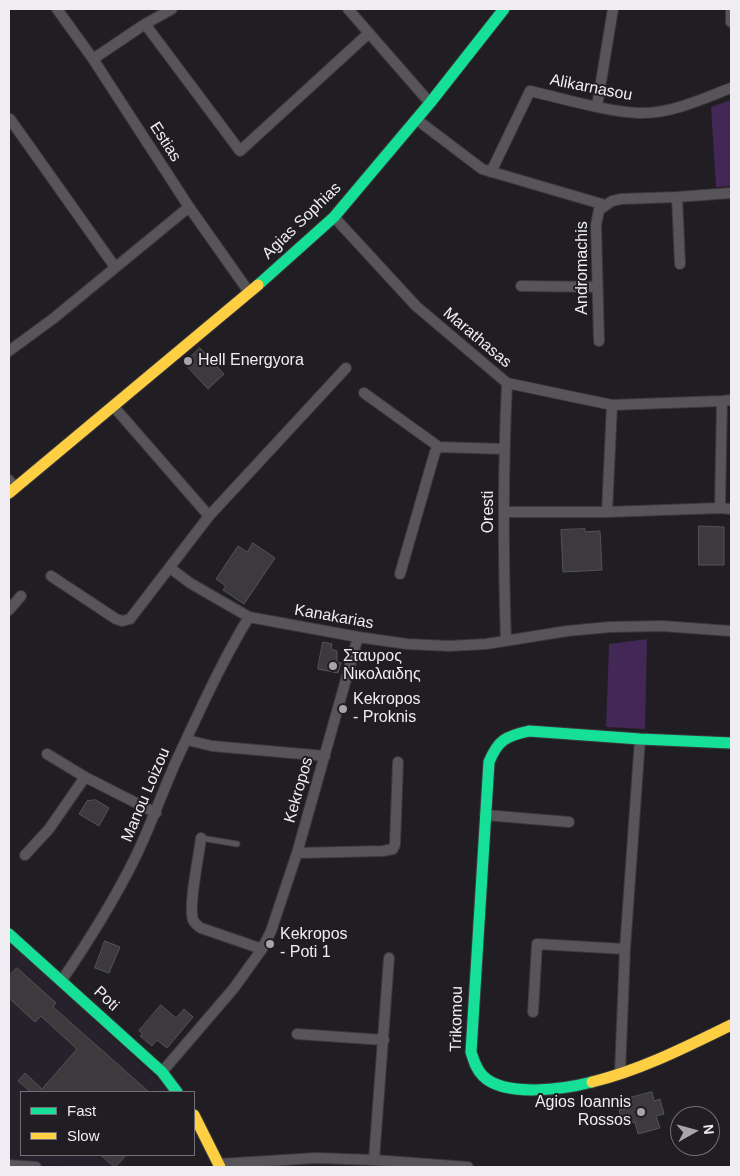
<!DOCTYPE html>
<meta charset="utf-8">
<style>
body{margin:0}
#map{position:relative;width:740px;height:1176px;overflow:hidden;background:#201e22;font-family:Arial,sans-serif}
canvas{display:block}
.frame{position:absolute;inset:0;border:10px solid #efedf1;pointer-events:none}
.legend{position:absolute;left:20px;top:1091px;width:175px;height:65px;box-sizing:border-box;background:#201d23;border:1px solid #737075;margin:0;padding:6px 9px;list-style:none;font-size:15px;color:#efedf1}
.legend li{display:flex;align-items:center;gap:10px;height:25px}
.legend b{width:25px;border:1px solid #737075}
.north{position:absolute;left:670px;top:1106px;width:50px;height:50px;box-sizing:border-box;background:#201d23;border:1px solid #737075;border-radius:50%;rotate:83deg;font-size:14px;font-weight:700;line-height:20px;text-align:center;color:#efedf1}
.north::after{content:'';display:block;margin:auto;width:18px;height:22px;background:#a7a5a9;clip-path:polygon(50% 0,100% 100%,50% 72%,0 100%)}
</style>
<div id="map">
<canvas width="740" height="1176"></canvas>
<div class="frame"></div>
<ul class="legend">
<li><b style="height:6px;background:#16e098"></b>Fast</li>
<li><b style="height:6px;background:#ffcf43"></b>Slow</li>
</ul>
<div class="north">N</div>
</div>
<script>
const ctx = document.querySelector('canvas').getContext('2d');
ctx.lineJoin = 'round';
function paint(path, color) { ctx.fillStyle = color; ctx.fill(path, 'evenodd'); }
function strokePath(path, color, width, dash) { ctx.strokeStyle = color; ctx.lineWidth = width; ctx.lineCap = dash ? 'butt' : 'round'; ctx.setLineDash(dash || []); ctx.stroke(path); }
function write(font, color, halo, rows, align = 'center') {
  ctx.font = font + ' Arial,sans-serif'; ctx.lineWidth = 4; ctx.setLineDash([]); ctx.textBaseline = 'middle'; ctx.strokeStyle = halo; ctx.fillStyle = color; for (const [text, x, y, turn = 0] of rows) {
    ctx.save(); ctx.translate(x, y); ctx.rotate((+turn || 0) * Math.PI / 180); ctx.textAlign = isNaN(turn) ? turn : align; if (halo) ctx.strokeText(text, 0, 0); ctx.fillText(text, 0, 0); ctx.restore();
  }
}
paint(new Path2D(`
 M9 940 170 1092H21V1155H130L120 1167H88L9 1162Z`), '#27212c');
paint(new Path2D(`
 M731 100V186L716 187 711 107Z
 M647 639 645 729 606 727 609 644Z`), '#422757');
const building = new Path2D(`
 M200 348 224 374 208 389 184 363Z
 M699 526 724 527V565H699Z
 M585 529V532L600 531 602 570 563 572 561 530Z
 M253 543 275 558 244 604 223 590 226 586 216 579 238 546 247 552Z
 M323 642 332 644 331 649 337 651V662L341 663 338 673 318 669Z
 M96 800 109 808 99 826 79 814 87 801Z
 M105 941 120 947 109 973 95 968Z
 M17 968 56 1003 53 1007 149 1092H31L18 1081 25 1073 42 1089 77 1049 41 1016 35 1022 9 998V976Z
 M161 1005 176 1018 184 1009 193 1017 167 1048 157 1040 152 1046 140 1036 143 1034 139 1031Z
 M652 1092 654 1101 660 1099 664 1114 656 1116 660 1128 638 1134 635 1122 623 1125 619 1110 628 1108 626 1099Z
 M101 1155H126L115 1167Z`);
paint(building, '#3c3a3d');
strokePath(building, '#545356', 1);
const lane = new Path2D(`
 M201 838 237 844`);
const street = new Path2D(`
 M57 9 93 59 189 207 249 292
 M348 9 430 103
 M731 9V22
 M145 24 240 151 369 33
 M93 59 145 24 172 9
 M597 106 613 9
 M10 119 115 267
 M416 119 482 169 605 205
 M491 172 530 91C566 99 603 111 639 113 671 114 702 99 731 88
 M677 197 680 264
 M334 217 416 306 507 383 612 405 722 401 731 400
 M521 286 597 287
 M599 341 596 225 599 210 612 201 621 199 677 197 731 193
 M9 351 54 318 189 207
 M364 393 439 447 504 449
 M114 407 209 516
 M9 480 15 488
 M720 508 722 401
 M505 512H607L720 508 731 509
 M607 512 612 405
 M170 568 190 583 249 617 358 637 407 644 449 646 486 644 567 631 610 627 662 626 731 631
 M400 574 435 452 439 447
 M51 576 116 619 122 621 130 619 209 516 346 368
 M9 610 21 596
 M506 641C503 555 503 469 507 383
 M187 740 212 746 325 756
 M47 754 85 777 156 813
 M485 815 569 822
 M201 838C199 856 188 906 193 920 195 924 198 926 201 928L262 949
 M297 853 383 851 393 849 395 844 398 762
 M25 855 49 829 85 777
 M62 980C88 942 113 902 134 860 151 826 163 789 179 755 201 708 222 661 249 617
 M533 1012 537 944 625 949
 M297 1034 384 1040
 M162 1072 234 988 262 949 271 931 297 853 358 637
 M620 1073 625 949 640 739
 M374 1160 389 958
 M219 1164 316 1158 374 1160 468 1167
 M9 1165 36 1167`);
const fast = new Path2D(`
 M258 285 334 217 430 103 504 9
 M9 934 162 1072 177 1092
 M592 1082C565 1089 505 1098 483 1076 476 1069 474 1061 471 1052L489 762C498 740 506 736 529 731L640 739 731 743`);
const slow = new Path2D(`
 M9 493 258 285
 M592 1082C641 1070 686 1047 731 1025
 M194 1115 220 1167`);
strokePath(lane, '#3b393d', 7);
strokePath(street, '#3b393d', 12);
strokePath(fast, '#3b393d', 13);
strokePath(slow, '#3b393d', 13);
strokePath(lane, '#575559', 5);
strokePath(street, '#575559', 10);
strokePath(fast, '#16e098', 11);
strokePath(slow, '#ffcf43', 11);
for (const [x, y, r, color] of [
 [188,361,5,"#a7a5a9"],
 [333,666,5,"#a7a5a9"],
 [343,709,5,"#a7a5a9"],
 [270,944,5,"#a7a5a9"],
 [641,1112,5,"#a7a5a9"]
]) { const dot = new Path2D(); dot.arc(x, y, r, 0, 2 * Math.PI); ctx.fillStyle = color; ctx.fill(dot); strokePath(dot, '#201d23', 2); }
write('16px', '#efedf1', '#201d23', [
 ["Alikarnasou",591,88,11],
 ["Estias",165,142,57],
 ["Agias Sophias",302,221,-44],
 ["Andromachis",583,268,-90],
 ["Marathasas",477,338,40],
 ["Oresti",489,512,-90],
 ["Kanakarias",334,617,10],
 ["Kekropos",299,790,-74],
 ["Manou Loizou",146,795,-67],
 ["Poti",106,999,43],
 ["Trikomou",457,1019,-89]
]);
write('16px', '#efedf1', '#201d23', [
 ["Hell Energyora",198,361],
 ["Σταυρος",343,657],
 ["Νικολαιδης",343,675],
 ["Kekropos",353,700],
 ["- Proknis",353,718],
 ["Kekropos",280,935],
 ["- Poti 1",280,953],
 ["Agios Ioannis",631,1103,"right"],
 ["Rossos",631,1121,"right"]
], 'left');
</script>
